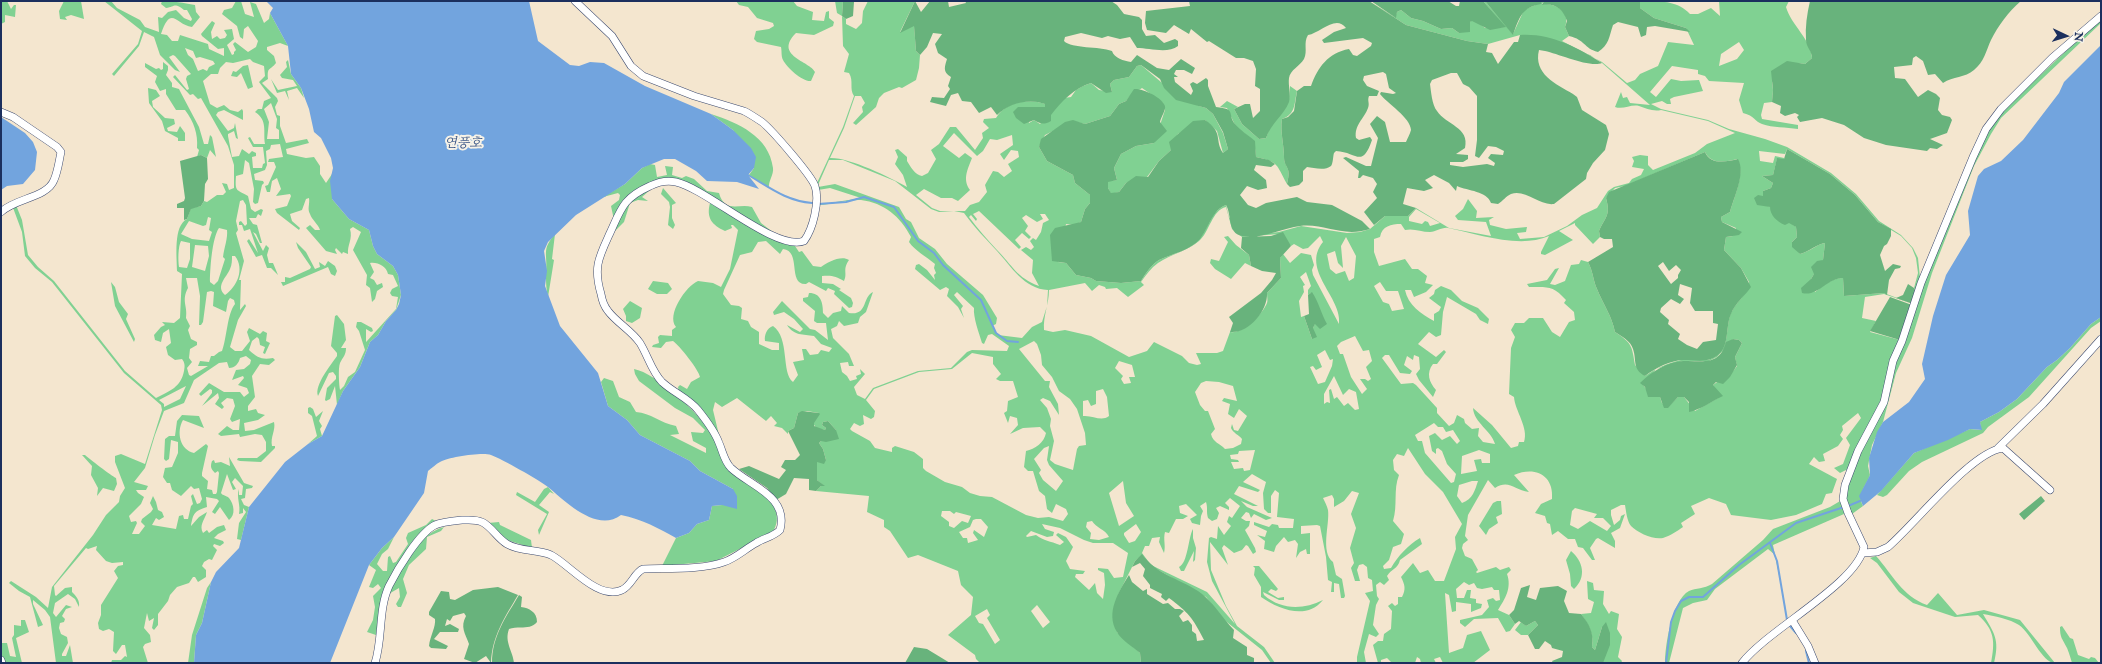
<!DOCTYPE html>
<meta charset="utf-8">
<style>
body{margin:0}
#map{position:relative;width:2102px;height:664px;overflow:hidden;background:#f4e6cf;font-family:"IM FELL English",serif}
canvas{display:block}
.frame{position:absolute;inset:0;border:2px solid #1b2f5e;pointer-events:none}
.north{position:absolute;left:2046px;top:16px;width:40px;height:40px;-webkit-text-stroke:3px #f7f3e8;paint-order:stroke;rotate:94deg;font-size:11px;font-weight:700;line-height:16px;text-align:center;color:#1b2f5e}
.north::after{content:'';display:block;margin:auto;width:14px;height:18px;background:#1b2f5e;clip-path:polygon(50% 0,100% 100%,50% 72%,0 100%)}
</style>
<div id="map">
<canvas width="2102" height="664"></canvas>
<div class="frame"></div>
<div class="north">N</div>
</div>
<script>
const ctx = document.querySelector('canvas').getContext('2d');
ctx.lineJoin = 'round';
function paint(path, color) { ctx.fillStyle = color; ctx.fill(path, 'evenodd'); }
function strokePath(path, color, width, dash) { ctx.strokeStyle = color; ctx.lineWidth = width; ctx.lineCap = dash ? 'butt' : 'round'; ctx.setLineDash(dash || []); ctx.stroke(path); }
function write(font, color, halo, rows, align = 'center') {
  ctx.font = font + ' "IM FELL English","Noto Serif KR",serif'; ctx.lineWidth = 4; ctx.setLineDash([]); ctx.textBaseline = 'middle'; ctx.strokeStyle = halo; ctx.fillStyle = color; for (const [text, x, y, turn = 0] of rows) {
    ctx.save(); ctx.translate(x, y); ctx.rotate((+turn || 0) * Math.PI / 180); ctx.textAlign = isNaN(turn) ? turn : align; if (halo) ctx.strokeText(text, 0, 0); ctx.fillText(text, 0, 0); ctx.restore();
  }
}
paint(new Path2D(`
 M1 1H7L11 9 14 5H16L15 17 5 15V22L1 24Z
 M64 1H81L84 19 71 15 65 17 67 20 60 19 59 11Z
 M104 1H111L117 8 140 20 145 27 159 32 158 17 162 18 168 12 176 10 184 18 191 21 192 19 187 10H184C174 2 175 7 166 8L161 4 162 1C174 1 183 3 195 5L196 12 200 17 192 27C176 25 171 4 161 34L167 35 172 41H178L180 35 208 44 209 49 224 56V48L218 49 202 36 201 34 212 21 215 23 211 32 212 39 217 36 220 39 225 38 227 35 224 30 232 29 234 39 227 45 232 55 234 54V52L236 50 233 44 235 42 248 52 256 47 258 41 248 26 244 29 243 39 240 37 237 26 222 14 224 10 232 8 236 1H241L245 14 254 17 250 2 256 4 264 23 269 19 270 13 288 46 280 43 267 47V50L274 56 276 63C270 71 267 66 268 79L262 83 277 98 278 101 275 107 277 115 280 116V126L286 143 307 139 309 143 286 149 287 154 306 158 314 157 320 166V174L326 183 332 174V199L349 219 369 230 373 246 377 254 393 266 398 275 401 295 396 310 386 321 378 335 370 342 360 367 343 391 337 405 335 386 330 399 326 401 325 400 327 388 336 379V376L333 372 329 373 318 396C314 385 331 365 337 356V353L331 346 335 316 337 315 344 324 346 340 341 348H346C346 355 343 357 340 363 338 368 339 385 340 390L344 386 348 377 355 372 365 350 359 331 356 327 357 322H361L372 328 373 331 371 332 366 329V342L367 341 396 309 398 297 392 296 390 293 392 289 398 286 393 275 388 274C386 266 378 262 370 263L374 272 370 278 374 280 377 285 382 283 383 287 377 291 375 299 372 302 370 288 366 285 367 275 353 250 361 232 353 227 350 229C353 239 347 245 348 254L343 252 342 254 336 248 335 250 337 254 326 251 306 228 310 225 315 230H320C318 224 312 220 310 214 307 209 310 204 309 198L306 199 302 210 290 214 292 221 300 228 299 230 277 213 275 209 287 206 291 196 290 194 276 196 281 189 277 178 272 181 270 192H267L265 186 268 185 276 167 274 162H268L269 159 283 157 280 144 271 145 270 149 266 151 267 165 265 170 254 174 255 180 263 181 264 183 262 185 258 203 255 204 253 202 254 189 249 163 245 160 243 174 236 176C235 192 236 189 248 196L251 209 255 212 261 209 263 210 261 216 258 214 256 218H249L253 224 257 225 262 243H260L256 234 253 232 263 251 266 245 269 248 267 255 269 263H273L278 275 271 268H267L262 255 256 257 247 241 249 239 258 253 250 229 244 231 242 225H239V222L241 221 245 226 247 224 246 205 243 200 240 201 236 221 238 230 236 233 244 261 239 280H241L240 310 245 304 246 306 238 320 230 347 235 351H242L250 341 247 332 249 328 260 334 263 331 267 333 266 341 270 343 265 354 263 353 265 347 260 345 259 339 257 337 252 341 249 350C258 358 262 360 273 358L275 360 269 365 260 364 252 376 255 397 248 406V411L256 409 258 413 265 415 258 420 244 423 245 431 254 430 274 422C276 430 270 437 272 446H275V448L261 462 240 461 237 460 238 458H257L266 451V442L262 435 255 434 240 437 239 434 221 436 218 434 227 426 233 430H239L240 419 232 422 230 419 235 406 233 399 227 398 221 403 224 407 222 409 215 404 219 398 218 393 202 406 212 393V390L210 389 201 396 199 394 209 383 224 392H240L244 397 249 393 247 388 238 385 244 378 243 376 232 380 236 370 244 369 250 364 251 360 246 356 240 358C239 363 235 368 229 368L227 362 219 363 194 380 184 403 164 411 155 435 145 468 134 482 148 486 146 490H136L138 493 144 497 141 504 129 516 131 522 136 521 137 523 132 534H139L145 526 141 522 142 519 151 512 153 509 150 503 153 496 156 502 158 510 162 512 164 517 159 520 156 518 152 525 176 529 179 516 183 515 184 519H188L191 506 193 504 191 496 193 494 197 504 200 503 202 499 199 488 194 489 191 486 181 496 172 490 170 483H167L163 477 165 468 172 467 178 453V442L171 440 169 459 166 461 164 459 165 439 169 436H175L177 421 182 415 199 416 204 428 183 420C176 432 180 450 194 453L206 444 208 446 202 473V476L208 481 207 489 212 490 213 494H216L217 492 219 473 218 471 215 473C211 469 210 467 212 461L214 460 215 463 221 462 230 466 229 457 244 483 253 486 252 488 246 489 245 498 241 499 244 505 249 507 241 540 237 539 239 523 246 512 243 508V513L239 514C241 505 236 498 239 489V495H242L243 486 235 478 232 482 236 489 233 490 227 474 221 493C223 496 226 495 229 498 234 504 236 515 229 520L220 507 215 514 212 512 219 501 217 499 206 497 207 507C194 511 193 514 191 526L199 517 207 512C204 521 199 525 203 533L207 530 209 533 217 527 224 525 226 530 218 534 214 538 223 541 224 543 220 546 214 544 213 546 217 550 212 560 209 559 204 562 202 566 206 570V577L198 582 195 577H193L189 583 177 587 170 595 168 601 158 614V625L154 630 152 628 154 618 149 621 147 613 144 628 150 635 151 642 145 644 143 647 148 663H111L112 660H121L125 656 127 657 125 645H122L116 654 113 651 114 632 109 629 103 631 99 629 98 623 101 615V605L118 578 114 571 118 566 123 565V562L112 563 106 561 96 550 97 546 88 549 86 548 54 586 55 595 56 596 65 588 72 587V592C76 596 80 600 79 607L75 599 68 594 55 603 53 613 56 617 66 605 72 607 66 609 62 616 65 619 64 622 60 623 59 628 61 634 67 637 68 643 62 654V656H66L70 645 73 663H56L50 617 45 610 33 600V604L43 625 38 627 30 597 19 591 9 583 11 581 36 597 48 608 52 587 93 535 106 515 119 502 120 496 125 488 115 462V456L121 454 145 464 162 410 161 405 124 373 52 282 35 268 25 256 22 232 12 205H16L22 220 28 255 38 267 54 281 125 371 156 398C170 391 181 387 184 371 185 366 185 363 182 359L175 360 168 355 166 347 171 343 169 329 163 333 161 342 155 340 154 335 161 327 165 325 162 322 174 323 180 318 182 274 177 271C177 257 173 226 187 219L191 208 201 206 204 201 207 202 217 195H223L226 192 222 183 227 184 229 190 234 188V165L228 146 201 98 198 99 193 94 190 95 173 77 175 75 187 90 189 89 186 79 187 76 191 74 175 56 173 55 169 57 180 72 175 70 160 55 154 37 144 32 139 46 114 76 112 74 138 44 142 31ZM185 48 193 51 196 58 200 57 213 61 215 64 209 67 207 71 203 69 198 71 193 59 188 55ZM250 59 253 62 264 66 265 76 259 82 271 98 264 101 262 109H258L255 112C268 120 263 132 265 144H254L250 137 248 138 253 147H263L265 163 263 164 262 168H253L252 157 256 156V153L252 151 249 154 242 149 239 156 232 157 228 136V134L234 131 236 138 238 139 235 123 234 128 228 131 216 115 218 112 224 110 243 120V111L242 109 238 112 230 110 224 105 217 108 210 104 203 81 211 74H218L220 68 226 62 233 63ZM271 103 277 119 276 128 279 130V139H267L269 122 264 109ZM208 217 211 218 209 230 212 232 209 241 192 239 181 234 189 221 203 226 206 225ZM219 228 227 230C228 238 224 248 223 257L225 259 218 281 214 285 210 282C210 270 212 238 219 228ZM181 241 190 243V259L187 268 179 267C178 260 178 247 181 241ZM195 245 208 246 209 256 205 271 192 267ZM232 256H235C245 269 237 287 225 295 215 286 227 277 230 269 232 265 232 260 232 256ZM186 278H197L200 296 199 325H201L203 322 207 292 211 291 214 292 213 306 226 312 228 301 230 298 234 300 235 304C227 314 227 338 222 351L219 352 214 356H211L209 362 200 361 198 366H208L191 376 189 375 187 368 192 362 189 358 190 349 197 345V342L191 339 188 330 190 326 186 318C188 306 181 301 188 288ZM186 386 180 399 164 407V404L159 400Z
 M736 1H793L797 6 813 12 812 20 824 21 826 12 829 11V18L834 22 833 26 814 35 796 33C773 56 810 61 815 72L811 81C803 82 787 68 783 60 781 56 782 52 781 47L757 42 754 39 756 31 769 29 774 26 773 23 757 18 748 7 739 5Z
 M835 1H843L842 16 846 19V24L856 29 862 23 863 11 868 1H915L900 32 914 25 916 51 920 55 919 68 916 80 902 88 899 87 884 93 879 98 876 107 856 125 853 123 863 112 862 107 865 103 861 96H855L844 128 830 158C848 157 890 177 907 187L903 175 895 164 898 157 895 150 898 149 907 157V161C910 166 915 175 922 176L928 173 936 159 931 150 939 144 950 127H956L975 150 983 138 982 133 989 128 983 122 984 119 996 118C1005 102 1029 98 1045 104V107H1026L1029 123 1034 120 1040 124 1064 98 1071 97 1076 90 1083 86 1091 83 1099 90 1112 92 1110 84 1114 80 1129 77 1137 66 1141 65 1161 82 1199 106 1206 108 1213 114 1223 133 1228 149 1223 153 1217 131 1205 120 1178 134 1171 150 1159 161 1147 177 1126 183 1119 192 1111 194 1108 188V181L1117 180 1114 168 1121 154 1136 146 1154 143 1165 110 1162 102 1142 88 1130 96 1126 101 1119 104 1110 116 1085 124 1073 121 1045 135 1039 147 1047 161 1073 175 1075 183 1090 195V203L1085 209 1081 222 1074 225 1066 224 1058 262 1066 263 1076 275 1091 278 1096 281 1121 283 1141 281C1146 273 1151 265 1159 260 1172 254 1191 250 1200 238 1208 228 1213 209 1226 205L1229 217 1242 236 1279 232 1301 226 1347 233 1360 232 1370 229 1385 216H1408L1416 208 1449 228 1491 236 1486 222 1458 220 1455 216 1463 209 1468 199 1477 211 1476 218 1494 217 1489 220 1490 225 1506 229 1527 227 1526 232 1517 233 1520 239 1544 237 1567 226 1582 215 1597 208 1608 191 1614 187 1629 183 1632 179 1641 175 1644 169 1632 167 1634 161 1632 157 1640 155 1648 156V165L1653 170 1695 153 1707 144 1735 133 1708 121 1661 110C1653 112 1646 108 1639 106 1631 104 1623 110 1615 107L1621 92 1623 98 1627 97 1630 103 1650 105 1602 63 1590 55 1520 35 1488 44 1467 41 1406 25 1369 1 1395 17 1397 12 1401 10 1411 18 1423 21 1441 29 1452 28 1459 33 1472 20 1480 24 1485 28 1505 27 1483 1H1485L1513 34 1524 10 1544 1 1542 4C1556 3 1571 12 1565 27L1569 36 1562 41 1602 62 1627 83 1635 80 1640 74 1658 66 1668 42 1694 45 1686 28 1654 18 1640 8V1C1659 1 1677 0 1690 14H1698L1711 8 1720 16 1719 1H1789L1786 7C1791 25 1811 39 1812 58L1805 64 1798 63 1772 82 1773 90 1772 102 1764 103 1761 115 1762 119 1798 125V129C1786 127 1773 128 1762 124 1754 121 1755 116 1743 113L1739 100 1744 83 1709 81 1705 76 1698 74V70L1672 66 1650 92 1656 97 1671 79 1681 81 1699 80 1703 91 1674 97 1670 99 1671 104H1667L1662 101 1651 104 1661 109 1708 120 1729 129 1765 139 1787 147 1831 173 1856 194 1879 221 1901 235 1913 248 1918 258 1920 278 1916 294 1914 288 1918 273 1916 258 1912 248 1901 236 1878 222 1855 195 1830 174 1787 149 1785 154 1759 151 1760 161 1773 163 1775 156 1784 158V159H1777L1773 175 1762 176 1773 183 1771 188 1763 191 1764 204 1770 207 1796 227 1797 237 1792 242 1800 254C1809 252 1817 244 1825 243L1823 260 1811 279 1815 292C1824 285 1832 278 1843 278L1844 296 1884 293 1913 304 1884 294 1865 297 1862 318 1876 321 1870 332 1900 340 1879 406 1848 469 1840 473 1834 468 1843 464 1850 445 1846 438 1861 418 1858 413 1842 426 1843 430 1840 435 1843 439 1838 446 1823 454 1825 461 1819 462 1814 457 1809 464 1837 479 1832 493 1826 494 1822 504 1796 515 1771 520 1731 515 1726 504 1709 498 1691 506 1695 514 1681 523 1683 527C1677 531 1670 536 1663 538 1653 540 1638 533 1631 526 1627 521 1626 511 1625 505H1621L1611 510V515L1614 525 1620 520 1621 516 1625 514 1620 528 1611 533 1615 541V548L1598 538 1596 539 1590 548 1595 560H1592L1583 548 1578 547 1575 539H1568L1558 531 1552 535 1550 524 1547 523 1545 516 1535 513 1541 504 1552 499C1554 475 1535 466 1514 475L1529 492C1514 490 1509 479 1495 488L1488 480 1468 515 1465 536 1468 540 1463 544 1462 548 1465 556 1472 559 1478 570 1476 572 1477 573 1496 567 1500 570 1509 567 1511 570 1507 574C1512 588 1505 599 1498 610L1509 615 1515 624 1510 631 1506 632 1498 618 1474 619 1465 627 1460 623V620L1482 615 1489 607 1487 600 1493 598 1496 601 1500 600 1499 590H1494L1492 587 1482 589 1477 588 1474 583 1469 585 1464 582 1456 589 1457 598H1464L1467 590H1471L1470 598 1476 599V603L1482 604 1481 608 1471 612V604L1456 602V611L1452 612 1449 595 1445 593 1449 653 1463 648 1467 635 1481 631 1490 650 1473 663H1443L1440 657 1434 659 1436 663H1421L1420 659 1417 657 1415 663H1392L1387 658 1381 660V663H1378L1373 645 1378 641H1383L1384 634 1391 629 1392 611 1388 606 1392 603 1395 606 1398 604V597H1402C1406 589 1405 585 1401 577L1413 563 1420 573 1428 570 1435 581H1444L1456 549 1455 537 1462 524 1443 492 1425 474 1408 448 1404 456 1397 454 1393 460 1394 470 1399 475C1393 490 1398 505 1393 521L1404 534 1401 544 1393 547 1389 560 1383 566 1384 569 1391 568C1398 556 1408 545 1420 538L1422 544 1400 560C1398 569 1391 569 1387 576L1389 580 1384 585 1380 582 1376 585 1377 596 1379 599 1376 605 1373 625 1379 634 1376 637 1369 634 1364 652 1366 663H1357V657L1370 601 1365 593 1373 591 1372 580 1368 578 1367 567 1363 564 1359 565 1357 570 1360 581H1355L1351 568 1354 563 1350 548 1356 528 1351 514 1359 493 1352 491 1344 501 1334 507V499L1332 495 1323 498C1325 502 1327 506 1328 510 1330 524 1320 552 1333 562L1336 575 1342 579 1345 596 1344 598H1341L1339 584 1334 583V592H1331L1332 582 1328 580 1326 557 1320 526 1317 525 1301 526V534L1310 533V554H1307L1306 549 1300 552 1296 558 1298 544 1295 540 1288 542 1284 537 1276 546 1274 552 1264 549 1265 541 1257 535 1265 537 1267 531 1254 525V522L1269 527 1272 524 1278 525 1279 528H1293L1294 519 1277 517 1279 493 1275 490 1271 496V513H1268L1264 509 1263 493 1266 482 1252 474 1243 482 1260 490 1258 492 1239 486 1234 494 1258 506H1253L1241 501 1247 507 1272 518 1266 520 1254 514 1251 518 1249 513 1246 512 1241 518 1246 521H1250L1249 526 1245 530 1255 548 1256 552 1253 554 1248 546 1246 545 1242 550 1234 553 1224 545 1222 548 1228 565 1210 542 1211 570 1226 606 1237 626 1264 647 1275 663H1271L1262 650 1223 619 1206 597 1151 566 1142 555 1135 561 1118 595 1117 632 1140 653 1141 663H980L976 659 975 655 948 635 971 615 973 597 961 585 958 571 918 555 908 558 890 531 884 527V520L867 512 869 496 816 491 821 486H824L817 480V461L826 460 823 449 819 443 821 441 832 439 836 430 828 421 823 422 822 425 826 428 825 430 816 428 813 423 819 413 807 411 798 413 794 428 788 431V434L782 428 774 426 777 423 771 416 766 421 737 398 722 407 715 402 713 410 719 435 679 392 678 387 680 385 687 389 691 382 700 377C699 370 679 345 673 341L666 342 661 348 652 347 653 345 659 343 658 337 660 335 672 336V330L676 327C666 315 686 286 698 281L713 283 721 287 730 269 738 230 733 225H731L732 228 725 231C712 225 706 218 710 203L737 219 795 246 799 252 802 251 813 266 821 267C828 262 841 255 849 260 842 270 848 273 844 281 836 276 831 275 822 276V283L833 284 841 289 839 290 851 298 853 303 852 307 849 308 834 294 835 291 828 288 826 291 809 282 806 284C787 285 802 251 783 249L780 254 766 241 758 242 752 252 740 255 724 290 723 294 731 305 739 306 742 308 741 319 748 321 751 327 759 332V344L772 350H779V343L765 341C764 335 767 328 773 326 790 338 781 373 793 382L798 375 793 362 804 360 802 349H806L810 355 818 354 821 350 829 352 832 348 821 344 814 336C803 334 794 336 787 325L800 332 803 329 794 319 784 312 774 315 773 312 782 301 810 329 815 330 828 340 826 323H817L814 321 815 311 803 301V298L808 297 809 293C821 293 823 303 823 313L828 318 833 313 841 311 842 306 849 313C868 316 862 297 873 292L866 312 860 317 858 323 844 326 839 321 837 326 831 329 833 338 849 354 854 366H849L848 362 840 363 842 372 847 376 850 381 857 379 856 376 861 374 860 369 865 374 854 387 857 395 865 399 873 388 910 374 918 371 951 368 967 352 972 350 1007 351 1009 346 992 334 988 335 984 344 982 343C979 333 973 317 974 308L957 292 954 295 963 306 961 309 964 318 958 307 947 296 949 289 946 287 940 290 915 269 916 265 919 264 927 270 935 280 934 275 936 273 934 268 935 264C926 256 915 251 909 242L911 237C900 216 884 203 861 200 851 199 830 205 817 205L861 198 830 188 818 190V187L835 184 899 207 906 219 911 222 919 238 935 249 947 264 983 295 997 318 996 324 992 326 998 335 1022 338 1032 327 1042 322 1047 306 1048 290C1024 289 1011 266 997 251 985 238 974 227 964 213L954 211 939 212 931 209 895 181 843 160H829L818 185 817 183 843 127 854 96C849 89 854 81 849 73L844 72 849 54 843 46 842 16 837 13ZM1739 42 1744 50 1737 59 1719 66 1721 54ZM954 133 977 156 983 151 990 139 997 140 1012 135 1013 145 1000 154 1004 160 1011 150 1018 151 1019 157 1008 164 1012 171 1004 177 998 172 993 171 985 185 987 192 979 202 970 205 965 211H940L932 208 916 195 924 189 941 198H952L958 201 970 190C962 179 968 169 972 158L965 153 959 158 943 146ZM1705 152C1711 165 1726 162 1737 159 1746 172 1734 197 1730 212L1721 217 1722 222 1736 228 1733 236 1726 237 1724 250 1741 268 1749 282C1747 296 1737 300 1731 313 1726 324 1729 342 1721 351 1710 366 1696 357 1681 360 1668 363 1656 368 1645 376L1635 365C1632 346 1632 343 1615 332 1612 316 1603 304 1597 289 1593 280 1593 271 1588 262L1581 260 1579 264 1571 265 1565 281 1555 285 1550 284 1559 268 1555 269 1547 280 1527 284 1529 287C1547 287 1553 285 1566 300L1564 303 1574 312 1575 320 1569 322 1560 337 1552 332 1543 318H1529L1524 323H1515L1511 330 1515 337 1511 348 1509 394 1514 397C1515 411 1529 428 1524 442H1519L1518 446 1511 448 1492 425 1473 408C1474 423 1491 430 1495 444L1483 442 1478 436 1479 428 1472 429 1465 423 1464 419 1457 415 1454 423 1449 426 1437 413V408L1416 385 1413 383 1401 384 1382 358 1385 355H1389L1400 373 1410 374 1412 371 1404 365 1407 356 1413 360 1414 355 1419 357 1420 369 1416 374 1419 380 1433 397 1436 390C1429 382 1426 373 1433 364H1437L1446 352 1444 350 1436 357 1418 344 1429 332 1436 337 1441 335 1443 312 1447 297 1476 314 1480 320 1488 324 1489 319 1478 308 1462 301 1451 290 1441 286 1435 290 1434 294 1429 298 1441 307 1439 311 1434 314V321C1421 314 1408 305 1405 290H1411L1414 297 1426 292 1433 285 1425 283 1427 276 1418 269H1412L1405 259 1379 266 1374 252V239L1380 237C1382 226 1391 224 1401 224L1405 230C1414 228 1421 232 1430 232 1436 232 1442 227 1448 228 1477 234 1520 249 1549 236L1541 252V254L1545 255 1573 240 1559 231 1575 223V225L1593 244 1600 237 1599 231C1605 217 1611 216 1606 198L1615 188 1625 186ZM1226 207 1232 229 1242 237 1279 234 1291 246 1294 244 1303 249 1308 248 1320 236 1323 242C1300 270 1343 298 1339 324L1313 275 1312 270 1314 265 1311 255 1301 253 1290 263 1283 254 1280 258 1281 278 1267 293C1267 296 1268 301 1267 303 1262 315 1243 334 1230 332L1223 351 1217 353H1196L1201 364 1197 365 1189 363 1182 356 1154 342 1147 351 1129 357 1091 336 1065 330 1053 332 1044 330C1043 316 1049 304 1049 290L1085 283 1092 291 1099 285 1105 287 1106 289 1117 288 1128 297 1144 285 1141 282C1146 275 1151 268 1158 263 1171 254 1187 251 1199 241 1209 233 1212 210 1226 207ZM1416 209 1440 223 1430 226 1428 222 1425 221 1422 224 1409 221V217ZM979 211 1019 249 1021 247 1015 240 1022 233 1029 239 1031 237 1025 231 1028 226 1022 218 1026 215 1037 222 1043 219 1040 214H1045L1049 220 1043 223 1041 232 1036 240 1033 238 1030 241 1034 247 1031 250 1026 247 1021 250 1033 260 1032 273 1039 286C1017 278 1012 265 997 250 987 239 978 229 969 217L971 215 976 221 977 219 973 214ZM1346 237 1356 256 1354 278 1349 281 1345 271 1336 274 1330 269 1327 254 1335 251 1338 263 1343 268 1341 246ZM1306 272 1311 286 1308 290V295L1311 293 1320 311 1313 328 1312 339 1304 316 1301 317 1299 301 1304 292 1303 286 1305 285 1300 277ZM1380 282 1386 291H1398L1404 309 1392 311 1389 304 1383 302 1374 286ZM1355 336 1363 351 1369 350 1372 361 1366 367 1371 379 1368 381 1365 379H1360L1367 389 1362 394 1351 377 1343 354H1340L1337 346 1341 342ZM1733 339 1739 340 1742 343 1735 357 1737 366 1734 370 1713 385 1718 398 1695 411 1684 397H1678L1668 407 1662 403 1660 397H1653L1643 385 1656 369 1683 361H1709L1717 357ZM1034 341 1037 344 1041 355 1042 365 1052 377 1059 391 1070 399 1077 409 1085 433 1086 445 1079 446 1077 449 1073 470 1055 464 1050 460 1054 441 1050 426 1051 419 1047 408 1040 400 1043 398 1050 401 1059 415 1058 404 1049 387 1050 381H1045L1019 349ZM1325 350 1330 360 1333 359 1332 366 1325 382 1318 384 1310 367 1313 366 1316 370 1322 367 1317 355ZM972 353 993 357V364L1001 374 996 379 1000 381H1013L1018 397 1008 401 1007 411 1004 413 1008 423 1010 416 1017 418 1018 425 1010 434 1023 428 1040 427 1046 433C1044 443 1035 449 1026 451L1024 467 1028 471H1033L1039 491 1045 496 1047 509 1052 513 1056 504 1066 509 1068 514 1063 521 1049 517 1038 518 1026 515 992 497 980 496 970 493 962 487 945 482 926 471 923 468V459L914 452 895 446 892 448V452L875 448 870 441 852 431 850 429 854 423 860 426 864 424 863 415 871 419 874 417 875 411 866 400 874 389 919 372 952 369ZM1119 361 1132 365 1135 377H1129L1131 383 1124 384 1121 379 1123 376 1115 368ZM1334 376 1343 395 1349 389 1356 392 1359 409 1355 410 1348 403 1344 406 1337 397 1334 399 1331 389 1329 390 1330 403 1327 402 1324 404V394ZM1206 381 1219 382 1233 386 1237 401 1224 398 1222 401 1230 404 1228 414 1234 418 1239 409 1247 416 1238 431 1234 430 1232 424 1231 428C1233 433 1239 435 1242 439L1241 444 1233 448 1225 449C1220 443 1213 443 1211 434L1215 429 1208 411H1205L1200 405 1195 392 1201 383ZM1103 389 1107 397 1109 416C1101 422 1093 415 1083 416V401L1088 400 1091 406 1096 404V391ZM1434 423 1438 427H1443L1446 432 1453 430 1460 441 1457 444 1450 436 1442 440 1435 433 1429 436 1432 451 1436 454V449L1438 448 1442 451 1447 464 1456 474 1454 482 1451 483 1425 453 1422 441H1418L1415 435ZM1049 446 1047 460 1049 465 1063 481 1056 491 1043 480 1039 473 1041 470 1034 459 1044 448ZM1255 450 1250 470 1244 471 1243 468 1234 469 1231 462H1239L1238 460 1231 459 1230 455 1238 454 1239 451ZM1479 450 1490 454V463H1482L1481 459 1474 460 1477 471 1461 474 1462 456ZM1123 481 1126 503 1134 516 1119 526 1109 493ZM1472 481H1478C1475 490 1473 499 1462 503L1457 496 1459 485ZM1230 498 1240 506 1232 518 1229 516 1227 522 1231 526 1224 535 1218 526 1217 539 1211 537 1209 538 1207 562 1212 581 1235 624 1207 592 1151 565 1142 553 1145 546H1149L1152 538 1160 537 1159 542 1164 553C1166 545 1163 540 1165 532L1169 533 1176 519H1183L1188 516 1180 513 1179 506 1186 504 1197 515 1190 519 1192 523 1200 525 1201 516 1203 511 1200 506 1206 502C1208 508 1206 512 1208 518L1212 521 1217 519 1219 513 1216 508 1220 506 1229 510V507L1225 503ZM1575 508 1597 514 1594 518H1603L1611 526 1607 531 1590 521 1578 529 1570 525 1572 511ZM942 511H950L954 514 956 512 971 516 968 523 962 521 954 528 949 526V522L941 516ZM976 519H981L988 527 984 537 974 530 973 533 978 540 968 543 967 538H963L959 532 970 527 973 520ZM1092 521C1096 528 1105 529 1109 537L1099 540 1090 539 1091 533 1086 527 1087 522ZM1042 524 1060 528 1084 540 1093 543H1113L1128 553 1123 577 1114 578 1108 569 1098 568V570L1104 573 1105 585 1103 599 1097 593 1095 583 1089 590 1075 577 1076 574H1083L1085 571 1070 569 1066 561 1073 547 1066 537 1058 533 1056 535 1064 542 1060 545C1050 541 1044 541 1036 535L1027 537 1026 536 1031 531 1047 537 1053 536 1054 532 1045 529ZM1136 524 1141 532 1135 541 1129 543 1124 535V533ZM1037 605 1050 622 1043 628 1031 611ZM987 609 990 615 987 618 1000 640 995 644 983 624 979 623 975 616Z
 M2101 18V23L2001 118 1991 134 1974 166 1932 273 1912 338 1896 373 1883 422 1872 445 1868 466 1870 475C1866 486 1857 494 1863 506L1852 514 1850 512 1844 514 1773 545 1788 621 1777 562 1774 554 1768 549 1715 589 1707 600 1693 603 1683 608 1669 663H1665C1665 646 1672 600 1689 591 1696 588 1704 589 1712 584L1763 540 1773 529 1830 507 1847 497V487C1863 448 1879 409 1894 369 1924 285 1953 197 1995 118Z
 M288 60 291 74 301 88 304 98 297 88 287 91 289 100 285 91 277 93 271 79 278 90 297 86 293 80 282 78 280 75 287 67 286 62Z
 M163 62 168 66V70L166 75 172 83V87L179 89 181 93 199 127 204 144H208L210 135 212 137 216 157 210 150 207 158 201 155 197 157 199 150 197 148C198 134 194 122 185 110H176L166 94V89L160 91 155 82 157 76 145 67V63L156 69 159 68 161 70 163 69Z
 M248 65 253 87 248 89 241 73 237 77 231 76 233 71 236 72 243 66Z
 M1290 86 1297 91C1294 104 1296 114 1282 119 1280 132 1284 144 1284 157 1284 168 1292 165 1287 184 1276 164 1279 162 1256 157 1255 132 1245 139 1234 123 1232 118 1229 113 1227 108L1220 107 1227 101 1238 107 1234 109 1242 124 1259 139 1266 138 1270 127 1289 100Z
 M148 88 156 90 160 96 152 101 153 107 165 118 174 119 175 124 167 128 168 131 177 132 180 126 185 133V141H178V138L165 131 162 121 149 103Z
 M711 114C738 123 769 136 773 168 774 175 768 181 769 188L749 175 754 168 733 130Z
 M650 164 655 165 657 177 667 175 665 166 673 167 672 175 682 178 686 176 694 179 707 191 719 193C725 214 739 203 752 207L761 223 774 233 729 208 664 179 623 200 614 220 611 206 619 200 620 195 618 193 603 197 625 184 642 168Z
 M663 188 676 203 672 205V218L675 225 673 229 668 225 670 207 669 202 661 194Z
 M649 189 650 190 642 197 648 201 638 200 630 203 624 222 611 235 627 204Z
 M555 234 552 259 554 260 548 297C546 288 546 282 546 272 548 254 541 250 555 234Z
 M1228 236 1236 245 1249 255 1251 266 1245 263 1231 279 1215 269 1210 263 1211 259 1219 261 1228 242 1224 237Z
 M296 242 306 252 315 269 320 267 319 262 325 266 328 261 335 266 337 271 335 276 331 274 328 267 283 286 281 282H285V277L290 278 310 269 311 267 298 248Z
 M653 281 668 283 672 289 667 294H657L648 289Z
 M111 282 115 287 119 302 128 314 126 319 135 339 134 342 115 306Z
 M630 301 642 308 640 318 632 323 626 321V316L623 309Z
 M2101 317V321L2091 328 2029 397 1988 427 1983 433 1922 462 1909 471 1887 495 1883 497 1877 495 1914 453 1970 429 1981 430 1980 422 1999 412 2017 399 2047 367 2057 360 2070 348 2091 324Z
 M634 369C656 373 700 414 712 434 717 441 718 452 723 459 739 478 792 500 773 532L716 561 662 566 676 538 689 533 697 524 709 520 712 506 722 505 733 489 700 471 690 461 640 435 627 420 608 406 601 382 604 378 613 381 619 397 630 402 636 412C651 413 660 423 676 426L679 434 670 435 706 453V448L693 441 691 432 703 433 705 430 693 418 675 408 639 381 635 374Z
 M310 407 313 409 316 417 323 411 319 421 322 426 320 429 322 436 308 444 317 436 312 416 308 413V408Z
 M82 455H85C88 458 112 476 116 478L117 484 114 491 103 488 97 496 98 488 91 475 92 466Z
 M548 487 554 494 550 492 539 505 549 512 539 535 538 530 547 514 516 495 517 492 535 502 544 489Z
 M1497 501H1501L1502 514 1496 517 1498 523 1489 529 1486 535 1479 526 1493 503Z
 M432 519 436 521 429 527 381 599 376 635 367 632 373 620 375 607 373 596 381 588 378 584 373 588 369 587 376 570 369 565 382 548 394 537 388 549 382 554 377 564 383 571H387L388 557 390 556 393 563 396 562 408 544 406 538 408 533 426 525Z
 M499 522 500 525 531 540 532 548 507 540 488 523Z
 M444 527 441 531 427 537 426 549 409 565 403 579 407 593 401 607H398L396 604 400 597 399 588 387 595C401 571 415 535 444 527Z
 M1193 529V538L1196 548 1195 560 1193 562 1194 551 1184 571H1181L1179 567C1188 563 1188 538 1193 529Z
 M1571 551C1583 561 1587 577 1574 589L1571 586 1570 574 1566 560Z
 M1876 556C1893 575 1902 596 1927 605L1938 593 1957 615 1984 610 2020 620 2055 663C2042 663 2031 633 2019 625 2010 619 1994 616 1983 614 1994 633 2000 639 1994 663H1991C1995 642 1995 630 1978 615L1955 617 1913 603 1899 592 1877 563 1870 558Z
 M1253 566H1259L1278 589 1276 591 1271 589 1268 592 1278 598 1284 597V600H1279L1263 592 1264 595C1281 610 1303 610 1323 600 1307 620 1280 610 1261 597V587L1254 575 1255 568Z
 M1587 581 1593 583 1594 590 1604 591 1603 604 1609 614 1611 611 1619 614 1617 629 1622 637 1618 657 1622 661 1621 663H1603L1602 627 1595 650 1592 647C1594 634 1589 625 1581 614L1591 613 1594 602 1588 599Z
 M211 582 202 623 196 635 194 663H188L192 635 207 588Z
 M21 620H25L29 632 16 638 22 663H5L1 654V643H7L10 656 16 657 12 638 14 635V625L21 626Z
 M1535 621 1538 625 1528 635H1521L1515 630 1521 622 1526 626Z
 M2062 626 2070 638 2073 639 2078 655 2089 659 2091 657 2095 658 2099 663H2072C2071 659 2068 650 2067 648 2062 638 2060 638 2060 627Z`), '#80d192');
paint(new Path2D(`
 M843 1 854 2 853 16 846 19 842 16Z
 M915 1 921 12 930 1H948L949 7 966 3 965 1H1111L1117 5 1124 14 1139 17 1142 20V29L1146 36 1155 35 1164 43 1175 39 1178 41V46C1168 54 1149 48 1137 48L1130 37 1120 39 1108 36 1102 38 1081 33 1065 37 1064 41C1072 49 1099 46 1112 51 1114 58 1124 61 1131 62L1137 55 1157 68 1169 70 1181 59 1195 68 1192 74 1184 70H1176L1174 74 1178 77H1174L1175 82 1191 95 1193 91 1190 84 1193 82 1197 84 1206 78 1208 80V86L1216 107C1237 109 1227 114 1235 124 1241 131 1248 135 1255 141L1256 157 1269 160 1275 164 1271 167 1256 165 1254 170 1266 180 1267 188 1258 190 1247 186 1240 195 1248 205 1256 208 1266 203 1297 197 1307 202 1332 205 1362 221 1370 229C1342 238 1325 223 1300 226 1282 228 1261 240 1242 236 1227 233 1232 215 1226 205 1213 209 1208 229 1200 239 1191 250 1172 254 1159 260 1151 265 1146 273 1141 281L1121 283 1096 281 1091 278 1076 275 1066 263 1052 261 1050 235 1055 228 1081 222 1085 209 1090 203V195L1075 183 1073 175 1047 161 1039 147 1041 139 1065 122 1073 120 1085 124 1110 116 1119 104 1126 101 1134 89C1142 88 1162 97 1165 106 1166 110 1161 117 1160 122L1167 131 1154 143 1136 146 1121 154 1114 168 1117 180 1108 182V188L1111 193 1119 192 1126 183 1136 176 1148 177 1159 161 1171 150 1169 142 1193 121 1205 120C1224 133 1214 140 1223 153L1228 149 1223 132 1213 114 1206 108 1176 100 1164 88 1160 79 1141 65 1137 66 1129 77 1114 80 1110 84 1112 92 1106 93 1091 83C1074 88 1062 101 1051 115V121C1044 125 1040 124 1034 120L1024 124 1016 118 1013 112 1018 107H1045V104C1029 98 1009 103 997 115L991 107 979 113 971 102 962 101 958 93 951 95 946 106 930 102 932 97 944 98 950 89 948 86 951 77C942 72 945 66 947 59L938 53 935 44 942 34 933 33 927 47 920 55 916 51 914 26 900 33Z
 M1189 1H1369L1406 25 1467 41 1488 44 1486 52 1492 53 1498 64 1514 42H1518L1520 35C1550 33 1577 47 1602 63 1590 68 1559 54 1545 51L1539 50C1533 74 1556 84 1573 94L1577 97 1582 110 1606 125 1609 134 1605 150 1593 163 1587 173 1586 179 1554 204C1539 206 1526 189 1511 194 1506 196 1503 201 1498 204L1491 203C1487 191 1468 191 1457 186L1456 191 1449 183 1434 175 1425 180 1433 188 1424 191 1407 188 1403 204 1416 208 1408 216H1385L1374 225 1364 212 1377 198 1373 192 1377 184 1373 178 1363 175 1360 178H1358L1359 171 1343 158 1346 157 1366 166H1371L1378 138 1370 124 1377 116 1385 122 1390 142H1406C1407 139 1410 134 1411 130 1411 118 1387 103 1380 94L1381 92 1393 94 1396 93 1389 88 1386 74 1383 72 1364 76 1363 80 1367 86 1379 91 1377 96H1369C1367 101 1370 103 1368 108 1364 119 1354 125 1356 138L1359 140 1370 137 1372 140C1362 169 1357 152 1336 151L1334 153C1333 156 1333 164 1331 166 1325 171 1314 168 1307 167L1303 171V181L1299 185 1290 187 1287 184C1292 165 1284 169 1284 157 1284 144 1280 132 1282 119L1288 117 1294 111 1297 91 1304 86H1311C1318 67 1328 53 1349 49L1353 55 1357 56 1371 46 1372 43 1363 38 1324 43 1322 40 1334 32 1346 28C1336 14 1320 33 1308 35 1303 43 1308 51 1304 59 1300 66 1290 70 1289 78 1288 85 1291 95 1289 102 1284 115 1271 123 1266 138L1259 139 1242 124 1234 109 1245 104H1250L1253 118 1260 111V89L1255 86 1256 69 1253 61 1244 58H1236L1209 41 1207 42 1191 29 1189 34 1174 25 1166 33 1147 30 1145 23 1146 11 1190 6ZM1451 73H1457L1463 84 1469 87 1477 96V140L1475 156 1479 158 1488 146 1496 147 1504 151 1503 155 1491 154 1488 158 1495 163 1494 166 1487 164 1463 167 1450 165V162H1463L1468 159V155L1456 154 1465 148C1470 127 1446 125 1437 111 1432 105 1431 91 1430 84L1432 80Z
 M1371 1H1448L1456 6H1459L1460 1H1483L1506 27 1490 30 1472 21 1470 22V32L1459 33 1452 28 1441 29 1423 21 1411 18 1401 10 1397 12 1396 18Z
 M1485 1H1542L1541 4C1522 7 1519 18 1513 35Z
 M1544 1H1640V8L1654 18 1686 28 1690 32 1655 26 1647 27 1646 35 1641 37 1638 27 1618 22 1613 25C1609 37 1609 45 1598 52 1583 48 1586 40 1569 36L1565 27 1567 21C1563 9 1555 3 1542 5Z
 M1810 1H2021C2008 12 1998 26 1991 40 1986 51 1984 62 1974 70 1965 78 1953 76 1943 83L1935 74 1928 75 1923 61 1916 56 1913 58 1912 65 1894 67 1895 78 1905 79 1918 97 1928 90 1936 94 1940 98 1938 110 1942 115 1950 117 1952 120 1947 133 1930 139 1943 145 1937 149 1930 148 1927 151 1886 145 1864 138 1844 125 1822 118 1800 122 1797 117 1799 115 1795 113 1785 116 1780 113 1781 106 1772 102 1773 90 1771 71 1787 61 1805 64 1812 58C1812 51 1806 47 1806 40 1805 27 1807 14 1810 1Z
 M1787 149 1830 174 1855 195 1878 222 1891 229V236L1887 244 1884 246 1880 255 1885 271 1893 264 1901 266 1900 268 1895 269 1889 280 1887 295 1884 293 1844 296 1843 278C1827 278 1818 297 1802 293L1801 288 1811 279 1814 274 1811 267 1817 261 1823 260 1825 243C1819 243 1808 252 1800 254L1792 247V242L1797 237 1796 227 1789 223 1785 225C1777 222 1770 215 1770 207L1757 205 1754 198 1758 195 1763 196V191L1771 188 1773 183 1762 176 1773 175 1777 158 1784 159Z
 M1705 152C1710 165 1726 162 1738 159 1746 173 1734 197 1730 212L1721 217 1722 222 1742 232 1739 235 1726 237 1724 250 1741 268 1751 287C1745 296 1735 303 1731 314 1726 324 1729 343 1721 352 1710 364 1698 360 1684 360 1671 360 1655 368 1645 376 1632 369 1637 361 1633 349 1631 341 1621 336 1615 332 1612 316 1603 304 1597 289 1593 280 1593 271 1588 262L1613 247 1612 239H1604L1600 237 1599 231C1605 217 1611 216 1606 198L1609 192ZM1663 262 1669 271 1676 265 1681 270 1678 275V278L1671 284 1658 266ZM1680 284 1692 288 1690 303 1695 311H1713V323L1718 324 1716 340 1703 342 1697 349 1687 345 1678 339 1680 334 1668 324 1669 320 1660 312 1661 308 1671 299 1680 304 1684 299 1678 295Z
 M201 155 207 158 208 179 205 184 204 201 201 206 191 209 187 219 184 220V208H177V204L184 201 185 198 180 161Z
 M1283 232 1291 246 1280 258 1281 278 1267 293C1268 311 1248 334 1230 332L1233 323 1229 317 1261 293 1272 280 1276 273 1262 271 1251 266 1249 255 1241 248 1242 237 1271 236Z
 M1908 284 1914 288 1916 294 1913 304 1896 298 1903 295Z
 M1312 292C1319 303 1321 313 1327 324L1320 329 1315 324 1313 328 1317 337 1312 339 1304 316 1309 314 1308 295Z
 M1890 297 1912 305 1900 340 1870 331Z
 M1733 339 1739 340 1742 343 1735 357 1737 365 1730 377 1723 384 1716 382 1713 385 1723 396C1712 401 1700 410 1689 412V402L1684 397H1678L1668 408H1664L1660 397H1648L1645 387 1640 383C1651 372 1667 362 1683 361 1703 360 1719 367 1726 342Z
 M802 411 819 413 820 414 814 423V426L825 430 826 428 822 425 823 422 828 421 836 430 839 439 826 442 821 441 819 443 823 449 826 460 824 464 817 462V480L825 486H821L816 491 809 490V479L794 478 786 494 776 500 767 488 739 469 749 466 779 479 786 470 781 467 785 460H795L800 455 788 431 794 428 798 413Z
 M2041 496 2045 501 2024 520 2019 514Z
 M1142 554C1157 575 1178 578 1198 591 1213 601 1222 618 1234 630L1233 638 1247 647V655L1254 658V663H1141L1140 653C1133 647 1121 640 1117 632 1105 613 1119 591 1129 575L1132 582 1143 591 1147 589V594L1163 604 1168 603 1175 609H1180L1184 611 1179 616 1183 622 1188 620 1192 625V631L1196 634 1197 641 1204 640C1193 618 1188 612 1169 598L1166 601 1161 597 1162 594 1150 588V585L1143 576 1145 569 1140 563 1132 567 1135 561Z
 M1530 585 1527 597 1536 600 1540 588 1558 586 1567 591 1564 601 1569 613 1581 614C1590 625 1594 633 1592 647L1595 650 1602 627 1606 622 1610 633V645L1603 663H1553L1552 661 1562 657 1563 651 1552 648 1551 645 1545 641 1539 649H1535L1528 635 1538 625 1535 621 1526 626 1519 621 1515 624 1509 615 1514 610 1521 588Z
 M498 587 518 595C505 617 492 636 491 663L486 656 475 663 464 659 469 644C465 633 460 627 466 616L464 613 453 616 450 621 447 619 445 626 450 624 459 629 458 632H440L434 639 448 646 446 649 431 648 429 646C430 636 436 627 435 619L429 615V612L441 591 449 592 450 599 455 600 473 590Z
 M519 595 522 597 521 607C529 608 537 612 537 622 530 631 518 625 509 629 504 642 513 651 514 663H492C492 636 506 617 519 595Z
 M914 647 927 649 950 663H905Z`), '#68b37c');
paint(new Path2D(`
 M266 1H529L538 41 570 65 579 66 590 62 604 63 645 86 711 114 733 130 751 148 756 157 754 168 748 175 759 189 737 182 707 181 696 171 675 159H664L642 168 625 184 576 215 548 242 544 251 547 271 545 286 560 326 598 373 608 406 627 420 640 435 690 461 700 471 733 489 737 496V509L722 505 712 506 709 520 697 524 689 533 676 538C658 528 642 519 621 515 597 533 566 502 548 487 539 480 502 459 491 455 482 452 449 457 440 462 436 464 432 468 428 471L424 493 394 537 382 548 369 565 330 663H194L196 635 202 623 211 582 216 572 239 548 249 507 285 462 308 444 322 436 343 391 360 367 370 342 378 335 386 321 396 310 399 304 401 295 398 275 393 266 377 254 373 246 369 230 349 219 332 199 330 181 333 168 331 158 321 138 314 132 309 109 301 88 291 74 288 46 270 13 273 8Z
 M2101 45V317L2091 324 2070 348 2057 360 2047 367 2017 399 1999 412 1980 422 1982 430 1970 429 1948 440 1914 453 1881 491 1863 506 1859 496 1870 475 1869 458 1877 432 1883 422 1909 402 1925 379 1922 364 1933 316 1946 275 1970 235 1968 211 1978 176 1984 169 2001 161 2023 140 2059 93 2064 82Z
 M1 117 25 133 33 142 37 152 35 170 23 184 7 186 1 190Z`), '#72a4de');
strokePath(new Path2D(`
 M748 175C769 187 786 201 812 203
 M818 204 846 202 864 197 894 207 918 241 934 253 943 265 981 300 996 333 1007 341 1018 342
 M1848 506 1860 501
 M1770 543 1777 561 1787 620
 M1790 626 1796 633
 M1806 651 1809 663
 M1666 663 1671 622 1675 611 1681 601 1689 597H1703L1739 565 1796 523 1844 507`), '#72a4de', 2);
const street = new Path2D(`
 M1 112 13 117 57 147 61 152C59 161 58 171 54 180 47 198 15 198 1 212
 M1998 448 2043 404 2101 339
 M1863 553 1877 552 1888 547C1916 523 1971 452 2003 448L2050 490
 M1792 620 1808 646 1815 663
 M1 660 2 663
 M375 663C383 638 378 610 389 586 397 570 419 533 435 525 442 522 453 521 462 520 469 520 476 519 482 522 492 527 497 538 507 544 521 552 537 549 551 555 569 564 598 601 622 590 632 585 634 573 643 569 667 568 702 570 724 562 736 558 745 549 756 543 764 538 773 537 780 530 789 496 750 486 731 468 724 461 723 452 719 443 715 432 706 420 698 410 688 398 674 393 662 382 652 372 648 356 640 343 631 330 617 323 608 311 604 306 602 300 601 294 593 267 599 257 610 233 621 209 623 198 650 186 658 182 667 180 676 182 707 189 776 252 804 241 813 229 820 201 815 186 811 175 772 130 762 122 756 118 750 114 744 111L694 96 643 76 631 66 612 36 575 1
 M1742 663C1767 630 1857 584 1864 547L1848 513 1843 499 1845 485 1858 451 1884 402 1893 361 1902 341 1921 283 1973 157 1986 129 2001 109 2052 58 2101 16`);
strokePath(street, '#3c4a6f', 8);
strokePath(street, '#fff', 7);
write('italic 13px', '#355284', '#f7f3e8', [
 ["연풍호",463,144]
]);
</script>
